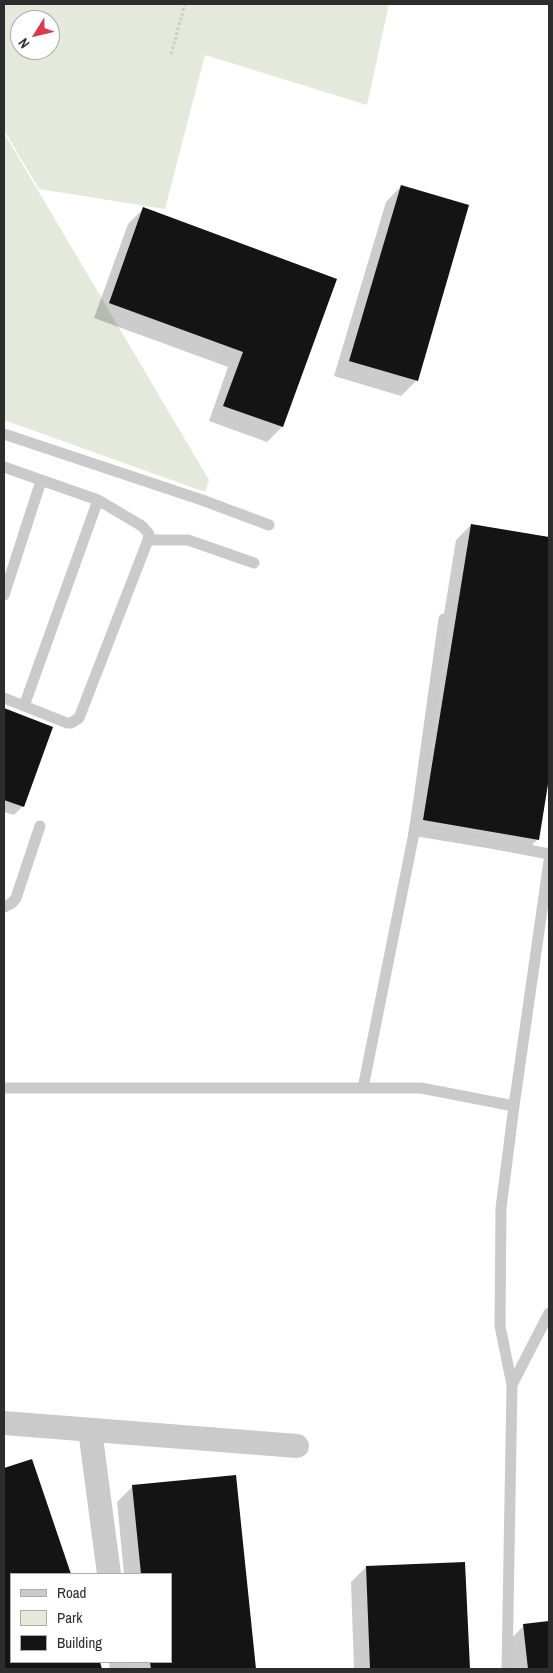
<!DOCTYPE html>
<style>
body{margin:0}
#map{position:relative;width:553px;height:1673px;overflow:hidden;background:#fff;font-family:"Archivo Narrow",sans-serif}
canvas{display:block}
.frame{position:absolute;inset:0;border:5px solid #2d2d2d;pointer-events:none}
.legend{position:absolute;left:10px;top:1573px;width:162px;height:90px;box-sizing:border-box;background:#fff;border:1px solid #ababab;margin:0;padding:6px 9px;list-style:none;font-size:15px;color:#2d2d2d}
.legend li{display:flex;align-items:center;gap:10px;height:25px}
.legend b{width:25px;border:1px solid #ababab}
.north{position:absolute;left:10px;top:10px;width:50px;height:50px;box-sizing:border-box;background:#fff;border:1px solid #ababab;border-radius:50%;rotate:234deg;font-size:14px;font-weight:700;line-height:20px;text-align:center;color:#2d2d2d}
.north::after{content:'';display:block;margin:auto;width:18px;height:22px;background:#da394e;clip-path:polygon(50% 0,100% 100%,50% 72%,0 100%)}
</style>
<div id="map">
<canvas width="553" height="1673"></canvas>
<div class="frame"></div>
<ul class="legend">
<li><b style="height:6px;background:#cacaca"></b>Road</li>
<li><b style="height:14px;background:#e4e9db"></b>Park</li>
<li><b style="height:14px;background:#141414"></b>Building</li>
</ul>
<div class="north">N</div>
</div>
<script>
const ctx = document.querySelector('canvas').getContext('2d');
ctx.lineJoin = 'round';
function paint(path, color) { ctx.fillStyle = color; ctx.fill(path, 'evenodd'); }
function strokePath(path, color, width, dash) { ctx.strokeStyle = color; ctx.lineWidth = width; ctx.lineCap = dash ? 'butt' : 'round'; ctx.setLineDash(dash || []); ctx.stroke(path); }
paint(new Path2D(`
 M4 4H389L367 105 205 55 165 209 39 189 4 130ZM20 20H50V50H20Z
 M4 133 209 480 205 492 4 420Z`), '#e4e9db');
paint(new Path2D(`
 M401 186 416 381 401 396 334 376 386 202Z
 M143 209 336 279 282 427 267 442 209 421 228 367 94 318 128 224Z
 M471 525 549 538V770L538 839 523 854 408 835 456 540Z
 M4 709 52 727 22 807 14 815 4 812Z
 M31 1460 69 1574H11V1662H98L101 1669H4V1469Z
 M235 1476 255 1669H134L133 1662H171V1574H124L117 1502 132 1487Z
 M464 1564 469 1669H354L351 1582 366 1567Z
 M549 1623V1669H511L508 1641 524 1626Z`), '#0003');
paint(new Path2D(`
 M401 185 469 205 418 381 349 361Z
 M143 207 337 279 283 427 223 406 243 352 109 303Z
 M471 524 549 537V778L539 840 423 820Z
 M4 708 53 727 24 807 4 800Z
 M32 1459 71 1574H11V1662H100L102 1669H4V1468Z
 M236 1475 256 1669H151L150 1662H171V1574H141L132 1485Z
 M465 1562 470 1669H370L366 1566Z
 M549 1621V1669H528L523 1624Z`), '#141414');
strokePath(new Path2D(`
 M171 54 185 4`), '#cacaca', 3, [2.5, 2.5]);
strokePath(new Path2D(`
 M4 434 202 500 269 525
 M4 467 98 500 142 526 149 534 148 540 79 718 71 723H67L4 698
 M148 540H188L254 563
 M4 595 41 481
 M24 706 98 500
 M415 828 549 854
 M4 907 12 903 16 898 40 826
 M4 1088H421L514 1106 501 1208 500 1326 512 1385 507 1669
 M363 1088 415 828 444 619
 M514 1106 549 861
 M512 1385 549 1313`), '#cacaca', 11);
strokePath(new Path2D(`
 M4 1423 297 1446
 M90 1430 109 1574
 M121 1662 122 1669`), '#cacaca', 24);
</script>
